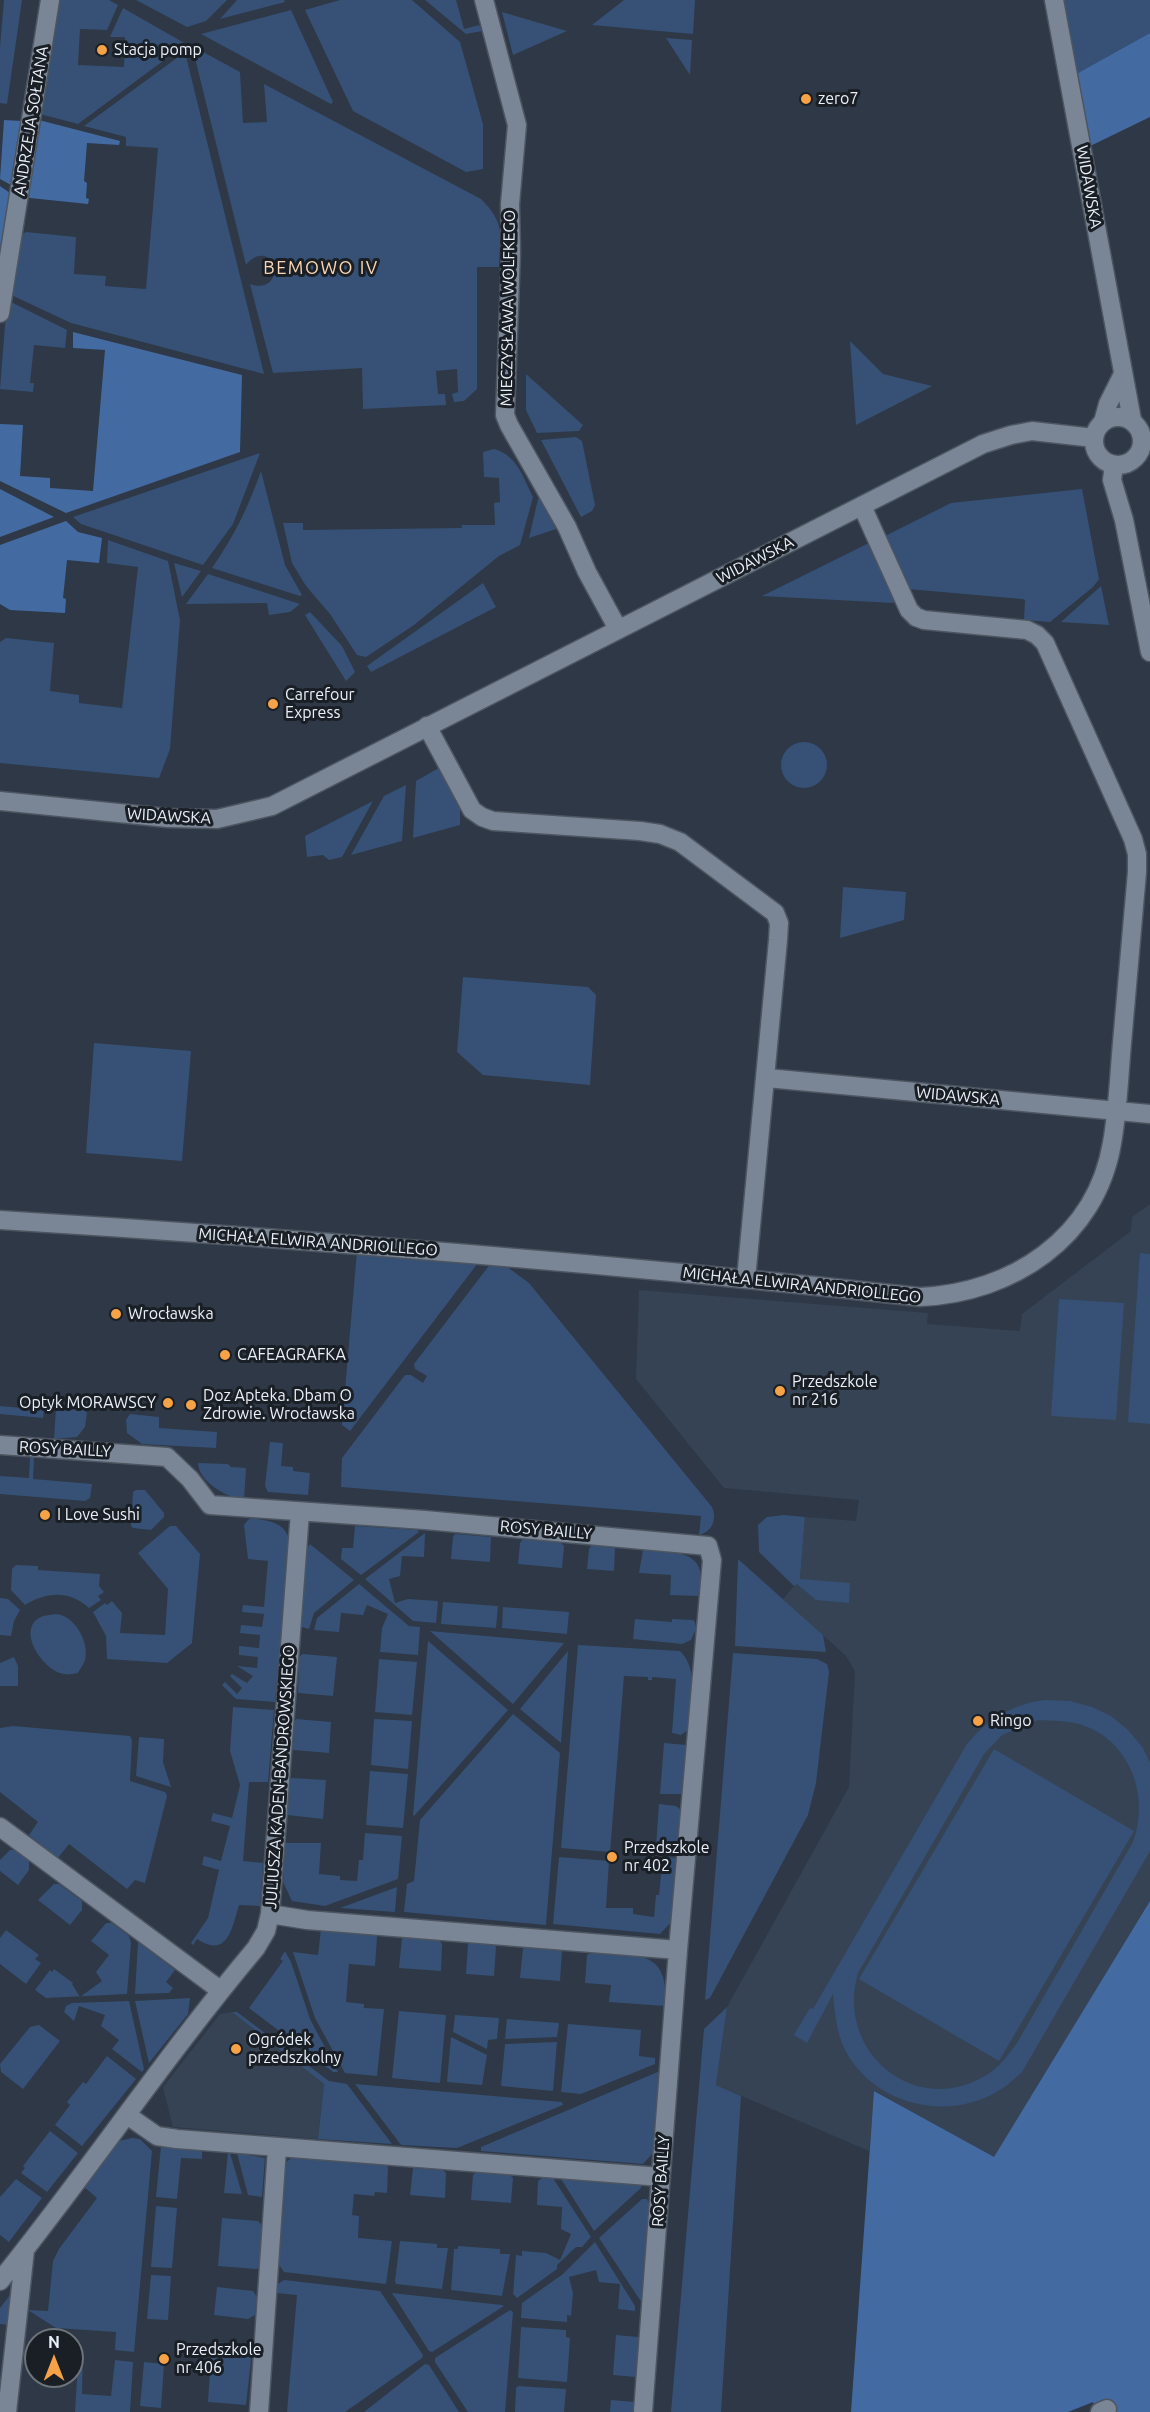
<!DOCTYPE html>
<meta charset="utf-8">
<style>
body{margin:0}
#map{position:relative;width:1150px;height:2412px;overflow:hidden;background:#2e3846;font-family:Ubuntu,sans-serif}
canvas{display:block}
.north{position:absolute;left:24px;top:2328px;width:60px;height:60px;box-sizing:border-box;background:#1a1f25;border:2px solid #6d737a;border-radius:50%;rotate:0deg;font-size:16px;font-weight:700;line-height:24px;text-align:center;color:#eaf0f9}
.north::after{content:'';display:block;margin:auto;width:21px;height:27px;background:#f6a247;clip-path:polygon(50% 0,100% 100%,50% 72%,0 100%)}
</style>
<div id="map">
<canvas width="1150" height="2412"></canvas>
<div class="north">N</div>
</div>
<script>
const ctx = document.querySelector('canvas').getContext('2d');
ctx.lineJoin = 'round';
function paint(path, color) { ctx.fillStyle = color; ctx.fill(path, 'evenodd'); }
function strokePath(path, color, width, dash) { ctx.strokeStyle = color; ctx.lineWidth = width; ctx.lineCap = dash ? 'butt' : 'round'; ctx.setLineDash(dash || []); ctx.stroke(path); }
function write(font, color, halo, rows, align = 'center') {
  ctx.font = font + ' Ubuntu,sans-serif'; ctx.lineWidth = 6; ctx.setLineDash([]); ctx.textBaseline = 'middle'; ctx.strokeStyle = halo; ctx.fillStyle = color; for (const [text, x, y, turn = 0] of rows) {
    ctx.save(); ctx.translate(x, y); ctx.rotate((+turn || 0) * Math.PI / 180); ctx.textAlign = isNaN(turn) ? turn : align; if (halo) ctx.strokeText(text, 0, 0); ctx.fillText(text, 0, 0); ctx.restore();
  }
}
paint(new Path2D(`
 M1150 1204V1901L994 2158 875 2091 869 2151 716 2085 727 2007 849 1787 855 1671 846 1656 783 1599 800 1579 805 1517 856 1521 859 1500 724 1488 636 1379 639 1290 928 1313 927 1324 1020 1331 1022 1314 1131 1231 1132 1217Z
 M232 2012 324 2084 318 2139 173 2127 163 2087 220 2014Z`), '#354355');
paint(new Path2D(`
 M4 0H22L7 104 0 103V47Z
 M54 0H109L118 5 107 30 80 29 78 65 124 67 125 37H110L123 8 186 44 78 124 36 113Z
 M136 0H227L206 21 187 27Z
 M237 0H284L285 2 220 19Z
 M340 0H412L460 42 483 124V169L466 172 353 111 305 10Z
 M425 0H456L464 29 479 25 482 31 466 34Z
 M624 0H695L693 34 592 25Z
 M1054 0H1150V33L1069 78Z
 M291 10 333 102 331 104 201 34Z
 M502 12 567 31 513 55Z
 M666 38 692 40 690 75Z
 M192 46 240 72 243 123 267 122 264 84 481 199C506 224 500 235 499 267H477V389L464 401 454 402 452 394 458 392 457 369 436 371 438 394H445L446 405 363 409 362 368 273 373 250 284C266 290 276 281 275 264 266 252 255 254 246 265Z
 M185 52 264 374 71 323 7 293 18 237 26 232 76 237 74 274 106 276 105 286 146 289 158 148 126 146V137L84 126Z
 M7 300 67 330 65 348 34 345 30 383H34L33 392 0 389Z
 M850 341 883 374 932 386 856 425Z
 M526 374 583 425 579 431 537 433 526 410Z
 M576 437 582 441 595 505 592 511 581 517 541 440Z
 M494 449C517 455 523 477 533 497L520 545 499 556 414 625 366 657 357 655 330 614 306 586 292 563 283 523H303V530L462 528V525H495L494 503 500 502 499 478 484 477 483 452Z
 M260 453 233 524 203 565 81 524 73 517Z
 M261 471 285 565 302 595 300 596 212 568C235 534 247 510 261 471Z
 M1082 489 1099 579 1093 587 1050 622 1024 620 1025 600 1022 599 908 589 883 537 951 503Z
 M540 498 556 529 529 538 538 499Z
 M108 540 168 561 180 620 170 749 159 778 0 763V642L6 638 54 643 50 691 79 695V703L122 708 138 567 107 563Z
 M869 543 898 599 893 603 762 596Z
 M174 563 201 571 182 597Z
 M208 574 300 604 290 612 269 615 267 603 186 604Z
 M483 583 496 607 371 672 367 666Z
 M1101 586 1109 625 1061 622Z
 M310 612 342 646 355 672 346 681 305 615Z
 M781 765a23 23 0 1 1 46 0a23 23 0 1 1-46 0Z
 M444 765 460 806V825L413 838 416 781Z
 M406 785 402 841 351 855 384 796Z
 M373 801 342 857 329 860 323 855 307 857 305 836Z
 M843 887 906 892 904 920 840 938Z
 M463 977 588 987 596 995 590 1085 483 1075 457 1052Z
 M94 1043 191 1051 182 1161 86 1153Z
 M357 1251 478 1263 350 1431 342 1425Z
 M1140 1253 1150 1254V1424L1128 1422Z
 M491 1263H502L529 1283 712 1507C717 1519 713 1531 699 1535L701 1516 341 1487 342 1458 405 1375H411L423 1383 427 1376 415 1369 414 1364Z
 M1059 1299 1124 1303 1116 1420 1051 1416Z
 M0 1406 44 1410 43 1418 0 1414Z
 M56 1408 84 1410 87 1413 85 1427 77 1437 54 1439Z
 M130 1414 159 1417V1428L217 1432 216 1448 142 1444 127 1433 126 1420Z
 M270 1442 283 1443 281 1466 293 1467V1471L310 1473 308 1495 268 1492 265 1486Z
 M30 1457H34L33 1479 92 1484 90 1498 85 1501 0 1494V1476L29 1478Z
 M198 1463 228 1464 231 1467 246 1468 244 1500C226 1497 199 1482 198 1463Z
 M136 1490H145L164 1513V1517L151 1530 133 1528 131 1526 133 1492Z
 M784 1515 805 1517 800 1579 850 1583 849 1603 816 1600 797 1584 794 1586 759 1552 758 1525 767 1517Z
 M251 1518C270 1521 287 1522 290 1544L275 1702 236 1699 222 1685 225 1682 237 1694 242 1688 230 1676 232 1674 247 1683 253 1676 237 1666 257 1668 258 1657 239 1655V1646L259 1648 260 1635 240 1633 241 1625 262 1627 264 1614 242 1612 243 1605 264 1607 268 1561 248 1559 244 1525 248 1520Z
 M170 1526H176L200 1554 192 1643 167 1663 107 1659 106 1636 93 1612 105 1603 107 1605 112 1601 122 1613 120 1633 165 1635 168 1589 138 1553Z
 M355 1526 417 1530 419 1532 361 1575 341 1559 342 1548H353Z
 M425 1533 424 1557 402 1556 400 1576 389 1579 395 1603 408 1599 438 1601 436 1623 413 1621 365 1579Z
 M455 1534 491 1537 490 1562 451 1559 453 1537Z
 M523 1539 560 1542 564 1546 562 1568 518 1564 520 1543Z
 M310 1544 354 1580 314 1613 309 1629 302 1627 301 1623 307 1548Z
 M592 1545 615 1548 614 1571 587 1569 589 1549Z
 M643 1550C677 1553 711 1549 698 1596L670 1595 671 1575 639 1573Z
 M738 1559 823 1635 826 1652 735 1646Z
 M16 1565 38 1566V1570L100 1574 99 1586 104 1592 98 1596 101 1600 89 1608C69 1590 47 1592 25 1605L11 1590 12 1569Z
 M359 1584 409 1626 420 1627 418 1655 380 1652 382 1628 388 1614 367 1605 363 1615 341 1613 339 1632 314 1630 317 1618Z
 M0 1598 8 1599 20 1610 14 1621 11 1636 0 1635Z
 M443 1602 498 1606 496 1628 441 1624Z
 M503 1607 569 1612 567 1634 502 1628Z
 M56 1614C74 1615 90 1642 85 1660 84 1664 80 1669 78 1673 73 1674 68 1675 64 1674 43 1671 15 1629 41 1617 45 1615 52 1615 56 1614Z
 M635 1619 672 1622V1619L693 1620 695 1622 696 1629 691 1640 682 1644 633 1639Z
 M430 1631 564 1643 513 1704Z
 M428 1641 508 1710 414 1816 413 1815Z
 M578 1645 680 1651C700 1670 690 1705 688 1730L681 1735 672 1733 676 1679 652 1677V1680H648V1677L624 1676 610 1852 561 1848Z
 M568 1651 561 1743 520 1709Z
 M733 1653 817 1659 827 1664 829 1672 816 1783 808 1815 710 1998 705 2000Z
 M302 1654 337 1657 333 1696 298 1693 299 1658Z
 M14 1657 18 1666V1686H0V1663Z
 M379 1659 417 1662 412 1715 375 1712Z
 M1044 1700 1070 1701 1092 1707 1111 1716 1128 1730 1143 1748 1150 1763V1851L1022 2072C1015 2078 1008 2085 1000 2090 950 2121 881 2107 849 2057 837 2038 835 2016 833 1994L807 2043 794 2035 810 2008 813 2009 967 1744C988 1719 1011 1705 1044 1700ZM1038 1720C1053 1721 1070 1720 1085 1726 1131 1743 1150 1798 1133 1842L1017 2043C1008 2055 999 2068 985 2076 914 2118 835 2051 858 1973L984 1754 1002 1735Z
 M233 1707 274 1710 268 1782H249L243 1861 263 1863 260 1906 239 1905C232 1928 228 1959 197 1939L193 1945 191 1943 208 1918 219 1870 202 1865 204 1856 221 1861 230 1826 211 1821 213 1813 232 1818 240 1785 230 1751Z
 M513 1714 560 1753 546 1925 404 1912 407 1884 414 1881 420 1820Z
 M296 1719 331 1722 329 1753 293 1750 294 1722Z
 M374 1719 412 1721 408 1769 371 1765Z
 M13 1726 130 1736 132 1740 130 1781 165 1792 167 1796 145 1883 135 1880 127 1889 69 1844 58 1858 29 1835 38 1822 0 1792V1728Z
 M139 1737 164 1739 163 1762 171 1787 136 1776Z
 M664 1743 687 1745 683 1794H660Z
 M994 1749 1134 1831 999 2061 859 1979Z
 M370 1771 408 1774 403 1828 366 1825Z
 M292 1778 326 1780 323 1819 287 1815 289 1780Z
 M659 1804 676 1806 681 1810 677 1846H656Z
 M365 1833 402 1836 398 1879 325 1906 292 1901 283 1882 285 1843H321L319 1874 340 1876V1880L357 1881 359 1860H363Z
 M10 1850H15L29 1861V1870L18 1885 0 1871V1860Z
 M559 1857 609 1861 606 1908H633V1914L654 1917 656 1895H659L663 1857 678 1858 673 1920 660 1934 553 1924Z
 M54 1884H59L82 1901V1910L70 1925 38 1900Z
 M397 1887 395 1912 340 1908Z
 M106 1923H112L129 1936 131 1943 127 1994 46 1998 35 1990 50 1970 52 1972 54 1969 73 1983 72 1984 80 1997 102 1981 96 1972 109 1955 91 1941Z
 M321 1929 375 1934 377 1937 375 1966 349 1964 346 2002 364 2004V2008L384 2009 377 2076 345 2073 315 2018 293 1952 318 1955Z
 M6 1930 39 1955 35 1959 41 1963 26 1984 0 1964V1938Z
 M405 1936 439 1940 442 1944 441 1971 399 1968 402 1938Z
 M138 1942 175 1970 166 1982 173 1988 169 1993 135 1994Z
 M472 1942 494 1944 496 1947 494 1976 466 1974 468 1944Z
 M525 1946 559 1948 562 1951 560 1981 520 1978 523 1948Z
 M285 1951 291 1962 310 2019 338 2072H333L249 2008 283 1961 280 1959Z
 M594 1951C638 1955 670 1950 665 2006L609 2002 611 1985 585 1983 587 1955Z
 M190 1998 188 2014 149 2063 135 2001Z
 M129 2001 144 2069 142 2072 112 2049 119 2040 101 2026 105 2015 79 2006 74 2021 64 2012 66 2006 72 2003Z
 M727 2007 716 2085 741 2096 721 2412H671L704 2029Z
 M399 2011 446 2015 440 2083 392 2078Z
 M232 2012H237L329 2081 347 2084 392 2144 318 2139 324 2084Z
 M455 2015 499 2018 497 2039 488 2040 487 2049 453 2032Z
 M507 2019 559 2023 557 2037 505 2039Z
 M568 2024 641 2030 639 2056 655 2058V2064L581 2094 561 2092Z
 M39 2025 60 2041 23 2089 1 2072 0 2064 30 2027Z
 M451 2037 487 2055 482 2085 447 2082Z
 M557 2042 553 2091 501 2086 505 2044Z
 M107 2056 136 2079 82 2146 55 2125 70 2105 67 2102 83 2082 86 2084Z
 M660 2071 653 2153 643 2164 481 2151V2147Z
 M355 2084 562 2102 563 2105 457 2148 401 2145Z
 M50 2131 78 2153 47 2192 21 2173 25 2168 23 2166Z
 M132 2138 140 2139 152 2151 134 2352 115 2350 116 2332 56 2328 28 2310 48 2311 53 2261 59 2249 97 2198 83 2186 119 2141Z
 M161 2146 202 2150V2159L181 2158 177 2199 156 2197Z
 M228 2152 230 2153 242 2194 224 2193Z
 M237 2153 265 2158 262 2197 248 2195Z
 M293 2157 384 2164 388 2167 387 2193 375 2192 374 2196 354 2194 352 2215 359 2216 358 2238 392 2241 386 2284 284 2272 279 2265 286 2162Z
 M413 2168 443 2170 446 2173 445 2198 410 2195Z
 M476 2172 510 2175 513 2178 511 2203 471 2200 473 2175Z
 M542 2178H553L591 2237 582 2247H576L557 2265V2269L517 2298 513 2294 516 2255 522 2256V2251L546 2253 560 2260 571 2234 561 2229 562 2207 537 2205 538 2181Z
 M16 2179 42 2198 9 2242 0 2235V2197Z
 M561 2179 637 2184 641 2185V2188L594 2231Z
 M642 2199H647L649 2204 642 2303 599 2238Z
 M156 2206 177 2208 172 2268 151 2267Z
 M222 2218 258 2221 264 2228 262 2267 256 2269 218 2266Z
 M400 2241 437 2244V2248H448L442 2289 396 2284 395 2281Z
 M595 2242 635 2306V2311L618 2309 620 2284 599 2282 596 2270 569 2277 573 2293 571 2316 567 2315V2322L521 2318 522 2303 563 2274Z
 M458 2246 500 2249V2254H510L502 2296 451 2290 454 2249H458Z
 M151 2275 171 2276 168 2320 147 2319Z
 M284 2280 380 2291 423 2355 422 2358 345 2412H287L297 2295 276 2293 278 2284Z
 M217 2287 253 2291 257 2297 255 2315 248 2319 214 2315Z
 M13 2291 9 2325 0 2324V2308Z
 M392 2293 502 2305 504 2306 432 2352 429 2351Z
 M510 2310 513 2312 505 2412H468L435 2362V2358Z
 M521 2327 566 2330V2337L570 2338 567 2382 518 2378Z
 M616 2335 638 2337 639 2339 636 2377 613 2375Z
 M212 2341 251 2347 252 2351 246 2405 208 2402Z
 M72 2344 83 2349 82 2394 111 2396 115 2360 133 2362 130 2412H75L78 2364 72 2363Z
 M144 2362 164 2364 161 2408 140 2406Z
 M425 2364 429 2365 459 2412H364Z
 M518 2386 566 2389 564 2412H515L516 2388Z
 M611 2400 634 2402 635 2412H610Z`), '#365175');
paint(new Path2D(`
 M1150 33V117L1082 150 1069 78Z
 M35 119 120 141 119 145 87 143 84 181 87 183 86 198 89 199 88 204 30 198 25 195Z
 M4 120 22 121 11 185 0 179Z
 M0 186 10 193 0 255Z
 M73 332 242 375 240 452 66 513 0 481V424L23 425 20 476 50 478V488L93 491 105 350 73 348Z
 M0 489 54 517 0 537Z
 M66 521 78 532 102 538 99 563 67 560 63 598 66 599 65 613 10 610 0 604V545Z
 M1150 1901V2412H1096L1093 2402 1068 2412H851L874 2091 994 2157Z`), '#436ba2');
const street = new Path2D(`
 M484 0 517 125 510 204 511 252 505 415 509 425 567 527 587 572 618 629
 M1054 0 1132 420
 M0 313 50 0
 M1103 422 1108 404 1123 374
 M1114 465 1112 480 1124 520 1150 652
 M427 726 472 810 482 817 493 821 640 831 660 834 680 842 775 913 779 923 778 940 746 1279
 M767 1078 1150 1114
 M0 1220C307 1239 614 1264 920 1297 1012 1293 1096 1238 1112 1143 1118 1110 1119 1076 1122 1043 1127 986 1132 929 1137 872V854L1133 839 1045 643 1037 635 1027 630 924 620 916 617 909 610 862 506
 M0 1445 167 1457 190 1479 210 1505 425 1520 708 1546 712 1560 678 1950 643 2412
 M0 1827 220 1990
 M270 1914 307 1920 678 1950
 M127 2115 157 2136 177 2139 661 2177
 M0 2281C88 2172 166 2055 256 1948L266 1931 270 1914 300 1512
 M7 2412 25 2250
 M259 2412 277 2148
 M1100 2412 1107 2409`);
const secondary = new Path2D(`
 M1094 441a24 24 0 1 1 48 0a24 24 0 1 1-48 0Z
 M0 801 168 818 217 819 272 806 983 444 1011 435 1032 431 1094 438`);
strokePath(street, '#4d5561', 21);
strokePath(secondary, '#4d5561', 21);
strokePath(street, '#7a8696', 18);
strokePath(secondary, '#7a8696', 18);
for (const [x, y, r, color] of [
 [102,50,6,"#f6a247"],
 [806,99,6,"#f6a247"],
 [273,704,6,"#f6a247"],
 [116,1314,6,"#f6a247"],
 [225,1355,6,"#f6a247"],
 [780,1391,6,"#f6a247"],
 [168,1403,6,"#f6a247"],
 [191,1405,6,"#f6a247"],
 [45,1515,6,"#f6a247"],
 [978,1721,6,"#f6a247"],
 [612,1857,6,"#f6a247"],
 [236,2049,6,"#f6a247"],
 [164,2359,6,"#f6a247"]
]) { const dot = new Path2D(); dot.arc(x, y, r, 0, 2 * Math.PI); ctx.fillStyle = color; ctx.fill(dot); strokePath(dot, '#1a1f25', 2); }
write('16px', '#eaf0f9', '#1a1f25', [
 ["Stacja pomp",114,50],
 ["zero7",818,99],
 ["Carrefour",285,695],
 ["Express",285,713],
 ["Wrocławska",128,1314],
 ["CAFEAGRAFKA",237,1355],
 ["Przedszkole",792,1382],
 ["nr 216",792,1400],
 ["Doz Apteka. Dbam O",203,1396],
 ["Zdrowie. Wrocławska",203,1414],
 ["Optyk MORAWSCY",156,1403,"right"],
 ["I Love Sushi",57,1515],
 ["Ringo",990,1721],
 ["Przedszkole",624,1848],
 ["nr 402",624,1866],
 ["Ogródek",248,2040],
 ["przedszkolny",248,2058],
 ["Przedszkole",176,2350],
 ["nr 406",176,2368]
], 'left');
write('16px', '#eaf0f9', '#1a1f25', [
 ["ANDRZEJA SOŁTANA",31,121,-81],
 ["WIDAWSKA",1089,187,80],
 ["MIECZYSŁAWA WOLFKEGO",508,308,-89],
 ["WIDAWSKA",755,560,-27],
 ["WIDAWSKA",169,816,3],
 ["WIDAWSKA",958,1096,5],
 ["MICHAŁA ELWIRA ANDRIOLLEGO",318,1242,4],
 ["MICHAŁA ELWIRA ANDRIOLLEGO",802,1285,6],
 ["ROSY BAILLY",65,1449,3],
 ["ROSY BAILLY",546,1530,5],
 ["JULIUSZA KADEN-BANDROWSKIEGO",280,1777,-86],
 ["ROSY BAILLY",661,2181,-86]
]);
ctx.letterSpacing = '1.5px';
write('18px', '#fad6b4', '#1a1f25', [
 ["BEMOWO IV",321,268]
]);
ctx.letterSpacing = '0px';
</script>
